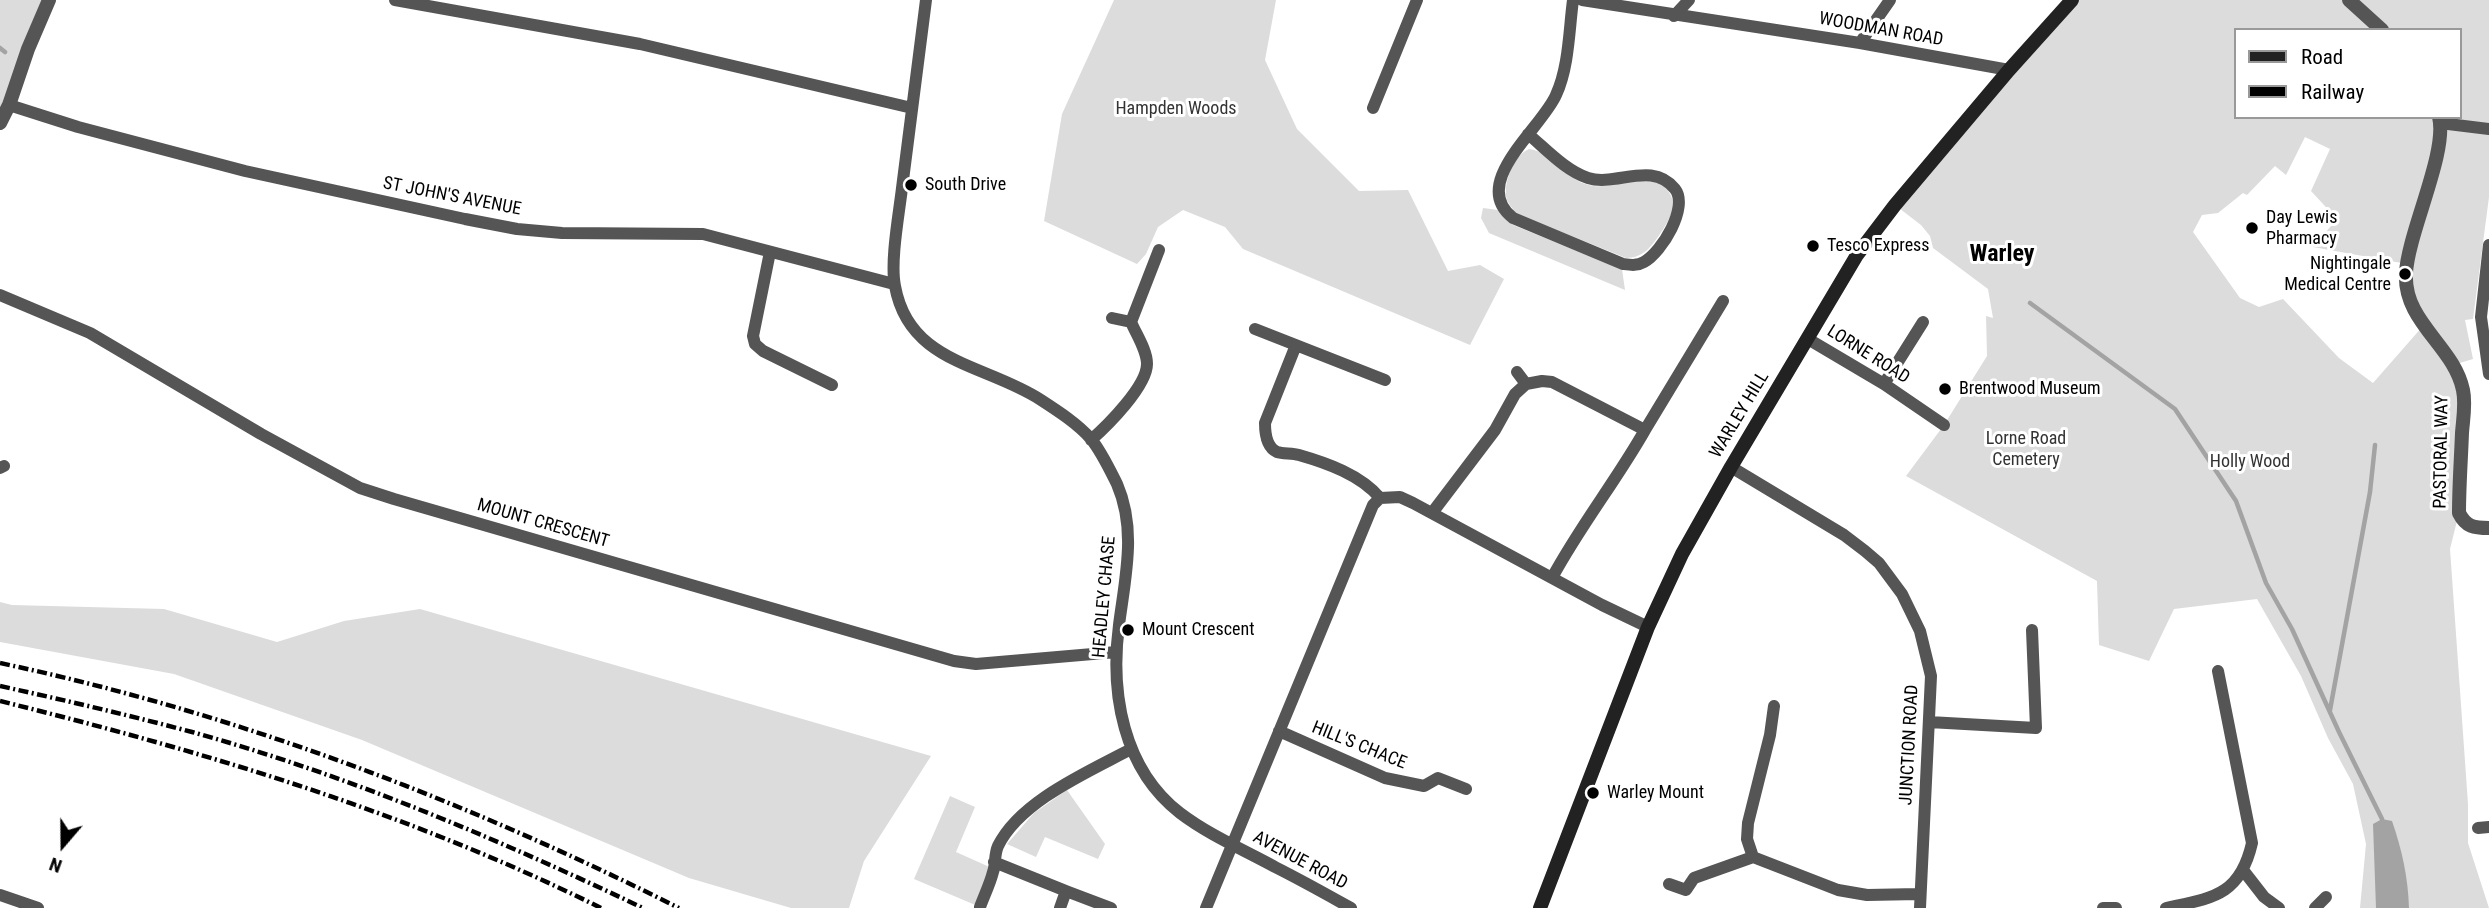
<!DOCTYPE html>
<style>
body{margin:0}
#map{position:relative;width:2489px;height:908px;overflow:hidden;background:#fff;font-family:"Roboto Condensed",sans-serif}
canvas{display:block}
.legend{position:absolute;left:2234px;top:28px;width:228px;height:91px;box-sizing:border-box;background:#fff;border:2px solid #999;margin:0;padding:9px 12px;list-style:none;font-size:21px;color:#000}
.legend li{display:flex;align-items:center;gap:14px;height:35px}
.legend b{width:35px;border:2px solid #999}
.north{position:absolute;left:28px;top:810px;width:70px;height:70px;-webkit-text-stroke:5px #fff;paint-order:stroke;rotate:200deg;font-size:19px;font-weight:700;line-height:28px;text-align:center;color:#000}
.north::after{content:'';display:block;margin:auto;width:24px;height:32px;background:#000;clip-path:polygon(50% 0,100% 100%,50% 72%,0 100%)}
</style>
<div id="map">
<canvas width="2489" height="908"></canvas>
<ul class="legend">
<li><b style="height:9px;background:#222"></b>Road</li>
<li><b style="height:9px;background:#000"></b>Railway</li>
</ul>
<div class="north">N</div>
</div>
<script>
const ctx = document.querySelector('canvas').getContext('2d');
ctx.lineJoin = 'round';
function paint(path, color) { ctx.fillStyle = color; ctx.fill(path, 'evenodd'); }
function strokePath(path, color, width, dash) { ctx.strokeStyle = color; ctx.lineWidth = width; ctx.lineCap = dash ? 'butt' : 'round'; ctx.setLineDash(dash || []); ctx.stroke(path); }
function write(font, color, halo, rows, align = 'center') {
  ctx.font = font + ' "Roboto Condensed",sans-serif'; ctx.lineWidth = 6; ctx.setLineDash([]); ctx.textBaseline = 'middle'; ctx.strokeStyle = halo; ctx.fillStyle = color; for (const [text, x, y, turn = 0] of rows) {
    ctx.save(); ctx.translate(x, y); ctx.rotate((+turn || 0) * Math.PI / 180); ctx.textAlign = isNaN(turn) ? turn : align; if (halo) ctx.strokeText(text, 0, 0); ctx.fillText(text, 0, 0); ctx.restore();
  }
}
paint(new Path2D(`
 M0 0H49L0 123Z
 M1114 0H1276L1265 60 1297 129 1359 191 1408 190 1448 271 1480 265 1504 279 1470 345 1243 249 1225 227 1183 210 1158 227 1146 254 1137 264 1044 221 1062 114Z
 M2072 0H2489V197L2473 319 2465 320 2473 359 2453 365 2464 391 2459 513 2450 549 2468 804V843L2489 908H2360L2366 844 2353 784 2328 738 2301 676 2257 599 2174 609 2149 661 2099 645 2097 581 1906 476 1944 425 1987 356 1986 316 1993 318 1988 289 1933 248 1930 236 1921 225 1895 205ZM2235 30H2459V117H2235ZM2305 137 2330 149 2311 191 2337 219 2313 247 2407 264 2423 326 2373 383 2339 358 2283 299 2259 307 2240 298 2193 232 2202 215 2218 213 2243 193 2247 195 2275 166 2286 175Z
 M1529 149C1553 152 1565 180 1589 185 1614 192 1653 165 1670 194 1678 207 1667 224 1660 234 1651 247 1643 258 1626 258L1517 214C1513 209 1509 205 1507 200 1502 184 1514 155 1529 149Z
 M1483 208 1498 210 1513 225 1622 269 1625 290 1489 233 1481 218Z
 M0 602 12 605 164 609 277 642 344 621 420 609 931 756 864 861 849 908H791L689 878 362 740 174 674 0 642Z
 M1067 790 1105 844 1098 859 1045 837 1036 857 1007 844 1034 813Z
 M950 796 975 807 956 852 994 869 980 907 914 879Z`), '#dcdcdc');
paint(new Path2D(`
 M2382 819 2392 821C2402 850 2408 877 2409 908H2376L2373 824Z`), '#a3a3a3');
strokePath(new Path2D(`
 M0 48 5 52
 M2030 303 2175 409 2236 501 2266 583 2292 629 2339 732 2382 819
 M2330 710 2370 492 2375 445`), '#a3a3a3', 4.5);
strokePath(new Path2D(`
 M395 0 640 44 912 108
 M926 0C918 63 910 126 902 188 899 214 890 262 895 286 909 364 986 364 1041 400 1058 411 1078 424 1091 439 1101 451 1110 470 1117 484 1137 530 1125 578 1119 625 1110 693 1123 769 1180 813 1209 835 1244 850 1275 867 1301 880 1326 894 1351 908
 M1582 0 1860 43 2009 70
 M1674 16 1689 0
 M1860 43 1890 0
 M9 105 78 127 245 171 465 219 517 229 562 233 703 234 894 284
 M1373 108 1417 0
 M2440 123 2489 129
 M1528 134C1546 149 1566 171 1588 178 1616 187 1652 160 1675 189 1689 207 1662 252 1644 262 1637 266 1631 265 1623 264L1513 218C1468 183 1542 128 1556 95 1569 67 1569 30 1573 0
 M2489 245 2481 317 2489 374
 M770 252 753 336 755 344 763 351 832 385
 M0 295 90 333 261 434 360 488 394 499 954 661 976 664 1116 652
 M1112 318 1131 322
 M1255 329 1385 380
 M1808 339 1884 384 1944 425
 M1296 345 1265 423C1265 433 1266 447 1277 452 1283 454 1292 453 1299 455 1327 463 1361 475 1380 498
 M1517 372 1526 384
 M1884 384 1923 322
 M1645 430 1723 301
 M1091 440C1108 425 1147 386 1147 364 1147 350 1136 334 1131 322L1159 250
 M1731 467 1844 535 1865 551 1879 563 1902 594 1920 631 1931 676 1920 908
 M0 468 4 466
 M1432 513 1495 430 1515 394 1526 384 1542 381 1552 382 1645 430C1616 481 1580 526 1552 578
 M1774 706 1770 735 1748 823 1747 839 1753 857 1838 890 1867 895 1919 894
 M1929 722 2036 728 2032 630
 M1279 731 1385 778 1424 786 1438 778 1466 789
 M2478 828 2489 827
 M994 862 1066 891 1060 908
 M2243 870 2264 897 2279 908
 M1669 884 1686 890 1694 878 1753 857
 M1066 891 1111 908
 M0 895 38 908
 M980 907C984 896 990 884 993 872 996 864 994 855 998 846 1020 801 1088 772 1131 749
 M1206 908 1373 505 1380 498 1400 497 1413 503 1602 605 1648 627
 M2103 908H2116
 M2166 908C2212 898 2240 896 2252 843L2218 671
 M2315 908 2326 897`), '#555', 12);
strokePath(new Path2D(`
 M2349 0 2382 30
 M2439 117C2448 152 2408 233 2406 273 2403 322 2454 346 2463 390 2466 404 2463 419 2462 433 2461 460 2459 486 2459 513 2466 527 2474 528 2489 528
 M0 123 9 105 28 49 49 0`), '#555', 14);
strokePath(new Path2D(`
 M1540 908 1648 627 1682 554 1731 467 1857 255 1895 205 2009 70 2072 0`), '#222', 14);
strokePath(new Path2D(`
 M0 663C236 713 464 800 679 908
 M0 686C64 700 128 715 192 732 347 775 498 839 643 908
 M0 701C206 752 410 813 601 908`), '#000', 4.5, [10, 3.5, 2, 3.5]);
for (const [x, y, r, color] of [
 [911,185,7,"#000"],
 [2252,228,7,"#000"],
 [1813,246,7,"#000"],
 [2405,274,7,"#000"],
 [1945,389,7,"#000"],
 [1128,630,7,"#000"],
 [1593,793,7,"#000"]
]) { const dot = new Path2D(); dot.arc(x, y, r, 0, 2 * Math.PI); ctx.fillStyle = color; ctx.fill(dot); strokePath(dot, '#fff', 2.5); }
write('18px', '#000', '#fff', [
 ["WOODMAN ROAD",1881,30,10],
 ["ST JOHN'S AVENUE",452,197,11],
 ["LORNE ROAD",1868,355,32],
 ["WARLEY HILL",1740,415,-59],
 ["PASTORAL WAY",2442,452,-89],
 ["MOUNT CRESCENT",543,524,16],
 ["HEADLEY CHASE",1105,597,-85],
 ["JUNCTION ROAD",1910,745,-87],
 ["HILL'S CHACE",1359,746,22],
 ["AVENUE ROAD",1300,861,28]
]);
write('18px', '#333', '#fff', [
 ["Hampden Woods",1176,109],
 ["Lorne Road",2026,439],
 ["Cemetery",2026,460],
 ["Holly Wood",2250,462]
]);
write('18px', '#000', '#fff', [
 ["South Drive",925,185],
 ["Day Lewis",2266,218],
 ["Pharmacy",2266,239],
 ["Tesco Express",1827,246],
 ["Nightingale",2391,264,"right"],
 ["Medical Centre",2391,285,"right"],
 ["Brentwood Museum",1959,389],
 ["Mount Crescent",1142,630],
 ["Warley Mount",1607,793]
], 'left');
write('bold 24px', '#000', '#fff', [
 ["Warley",2002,255]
]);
</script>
